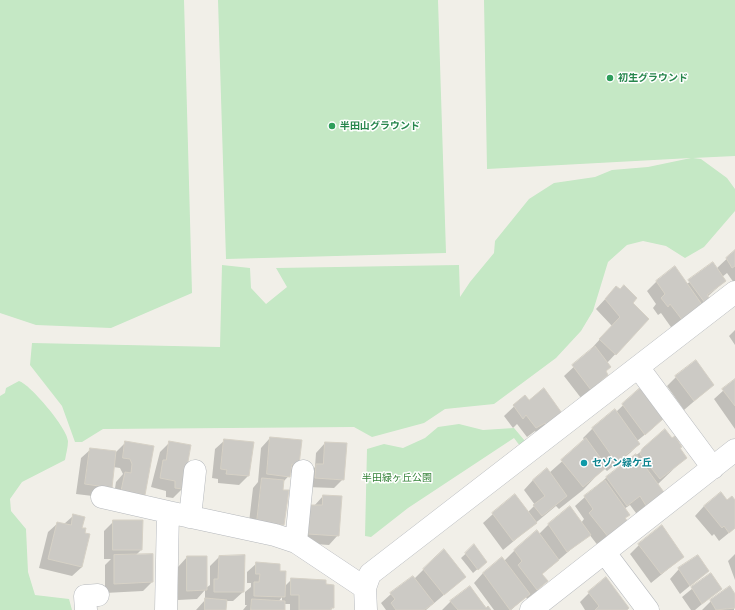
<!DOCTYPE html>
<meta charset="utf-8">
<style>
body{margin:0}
canvas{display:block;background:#f1efe8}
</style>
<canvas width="735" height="610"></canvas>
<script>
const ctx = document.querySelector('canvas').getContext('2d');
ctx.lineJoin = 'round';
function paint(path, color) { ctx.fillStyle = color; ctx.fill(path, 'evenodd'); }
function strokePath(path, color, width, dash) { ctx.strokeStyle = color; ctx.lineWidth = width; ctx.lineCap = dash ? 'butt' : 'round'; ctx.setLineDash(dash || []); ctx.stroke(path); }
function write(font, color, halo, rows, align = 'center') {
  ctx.font = font + ' "Golos Text","Noto Sans JP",sans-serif'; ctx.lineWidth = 3; ctx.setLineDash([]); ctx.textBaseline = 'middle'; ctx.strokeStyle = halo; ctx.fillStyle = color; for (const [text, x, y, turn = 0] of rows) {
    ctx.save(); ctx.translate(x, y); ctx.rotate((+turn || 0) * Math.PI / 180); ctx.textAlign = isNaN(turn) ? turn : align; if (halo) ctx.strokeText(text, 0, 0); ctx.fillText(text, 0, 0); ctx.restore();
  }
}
paint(new Path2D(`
 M0 0H184L192 293 111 328 36 325 0 313Z
 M218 0H438L446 253 226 259Z
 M484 0H735V156L693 158 701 159 727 178 735 189V211L704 247 685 258 666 246 643 241 627 245 608 262 593 311 581 331 556 358 521 384 494 404 445 409 424 423 372 437 354 427 103 429 82 442H75L62 406 30 365 32 343 220 347 222 265 250 268 251 288 266 304 287 287 276 268 459 265 460 297 470 282 494 253 495 241 529 199 554 183 595 177 612 170 648 167 691 158 487 169Z
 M19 381C30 384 68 429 68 441 68 447 66 454 65 460L22 482 10 499 11 511 26 529 28 572 35 595 69 599 72 610H0V396L5 393 6 388Z
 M459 424 483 430 514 428 525 441 520 446 514 438 408 508 371 537 365 536 367 449 384 444 403 448 425 438 438 427Z`), '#c5e8c5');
paint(new Path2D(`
 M735 251V282L734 283 727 273 722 277 725 281 707 297 709 299 673 330 661 313 658 315 653 308 656 304 647 291 657 281 686 284 716 269Z
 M607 297 648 319 607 363 605 372 597 384 581 398 564 376 592 350 591 349 612 326 596 309Z
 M735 330V345L729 336Z
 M676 377 713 385 684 410 667 386Z
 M735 380V429L714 399Z
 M640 389 653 428 637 441 639 444 630 453 607 471 604 468 583 490 559 509 556 506 503 550 483 523 493 514 528 512 535 505 524 490 533 480 549 473 585 441 583 438 592 429 616 412Z
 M525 396 529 402 563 415 539 436 535 431 527 437 517 424 513 428 504 416Z
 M270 438 299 465 283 482V524L274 534 248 531 253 488 258 482 261 448Z
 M225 440 248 476 239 485 218 483V479L212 478 215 449Z
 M126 442 145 495 135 504 113 501 116 482 123 474 120 468 113 467 101 497 76 494 81 458 91 449 116 452Z
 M170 442 182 489 173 498 166 497V491L151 487 160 452Z
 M325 443 343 479 334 488 306 487 307 475 315 467 316 453Z
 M679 449 685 458 657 485 665 495 639 517 630 505 624 509 628 515 599 547 589 534 541 575 546 581 537 591 527 599 526 597 511 610H494L474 583 483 573 504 561 515 550 539 534 549 524 581 523 584 519 575 506 607 477 643 450Z
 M323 496 338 535 329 545 300 543 314 506Z
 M727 502H735V528L719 541 714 534 712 536 695 516 704 506Z
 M73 516 81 529 82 567 72 576 39 568 48 532 58 523 64 524Z
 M114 521 141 550 136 555 152 582 143 591 105 593V565L111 559H104V531Z
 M639 545 683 557 651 583 630 554Z
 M474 546 481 566 473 573 461 558Z
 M735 554V580L728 561Z
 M187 557 206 588 210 585V566L219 557 243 592 233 601H226L225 610H196L205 600V590L197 599 178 600V567Z
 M257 563 279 572 284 587 292 579 333 607 331 610H290V604H284V610H243L247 605H245V592L251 587V583H247V572ZM282 597V602H278Z
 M424 569 465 577 426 610H386L381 603 391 594 414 579Z
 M679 569 708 571 680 594 670 579Z
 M710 574 720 589 695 610H691L682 597Z
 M470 587 488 610H442L451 601Z
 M589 593 626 610H585L580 602Z
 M735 595 734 610H702L711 601Z`), '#0003');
const building = new Path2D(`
 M735 250V266L732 268 726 258Z
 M713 262 726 281 707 295 710 299 705 303 688 280Z
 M675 266 703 306 683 321 670 304 668 307 661 298 665 294 656 281Z
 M624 285 637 298 633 303 649 319 616 355 599 339 620 317 605 299 616 286 620 289Z
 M595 346 611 367 606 371 608 375 591 390 572 365Z
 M696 360 714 385 694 401 675 376Z
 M735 379V406L722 389Z
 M544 388 564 416 549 428 545 423 536 428 526 415 523 419 513 405 525 395 529 400Z
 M640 388 663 419 645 435 622 404Z
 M615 409 640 444 616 462 592 428Z
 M665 429 672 438 675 436 682 447 680 448 687 458 660 479 640 454 642 449Z
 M270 437 302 440 299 465 292 464 290 477 267 474Z
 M586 438 607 467 583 487 561 460Z
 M224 439 254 442 249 476 226 474 227 470 221 469Z
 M125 441 154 446 145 495 121 491 125 472 131 473 132 464 130 459 123 458Z
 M169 441 191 445 183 489 175 488V481L160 478 163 460H166Z
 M325 442 347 443 344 480 315 478 316 464H323Z
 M90 448 116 451 112 488 85 484Z
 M636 454 666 495 648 509 640 496 627 506 606 477Z
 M547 468 567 496 542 516 533 505 545 496 533 480Z
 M262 478 284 480 283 490H289L284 525 257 522Z
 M605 480 630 515 625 518 629 523 609 538 589 513 593 509 584 496Z
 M721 492 727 500 732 496 735 500V528L729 533 724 526 722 528 704 506Z
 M515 494 537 523 513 541 492 513Z
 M323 495 342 496 339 536 308 534 310 505H322Z
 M570 506 591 535 567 552 548 524Z
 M73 514 85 517 82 528H86L85 533 90 534 82 567 48 559 57 522 71 525Z
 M113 520H143L142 550H113Z
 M662 525 684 557 661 574 638 544Z
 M537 530 559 560 542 574 548 581 537 590 518 565 522 561 514 550Z
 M474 544 487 562 478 570 465 553Z
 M444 549 466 577 444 595 423 569Z
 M153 554V582L114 584V555Z
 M245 555 244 592H214V579H218L219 556Z
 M698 555 709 571 690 586 678 568Z
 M187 556H207V590L187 591Z
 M502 557 530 594 510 610 483 573Z
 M256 562 280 564V571H286L285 597 254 596V582H259L260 574H256Z
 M711 573 722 589 702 604 691 587Z
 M413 576 434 603 424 610H396L391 603 395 599 390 593Z
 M606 577 629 608 627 610H595L599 606 588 592Z
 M291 578 326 580V584L334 585V608H331V610H299V595H291Z
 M470 586 486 608 488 606 491 610H458L450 601Z
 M730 586 735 594V608L716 610 710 600Z
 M205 598 227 600 226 610H205Z
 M252 599 285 601V610H251Z`);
paint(building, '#cccac5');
strokePath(building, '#d6d1c6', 1);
const minor = new Path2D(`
 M638 367 713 468
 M102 497 168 512
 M190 517 195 471
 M296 542 303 471
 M605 553 648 610
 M86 610 85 596 98 595
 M166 610 168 512 275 535 296 542 365 588
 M366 610 365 588 370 574 735 292
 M531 610 735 450`);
strokePath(minor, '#b5b8bc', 23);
strokePath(minor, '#fff', 22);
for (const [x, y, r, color] of [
 [610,78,4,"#2e9e5b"],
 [332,126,4,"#2e9e5b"],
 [584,463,4,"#0f9aa8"]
]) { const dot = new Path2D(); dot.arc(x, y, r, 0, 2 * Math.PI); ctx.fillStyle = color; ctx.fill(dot); strokePath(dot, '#fff', 1.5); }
write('bold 10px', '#27864d', '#fff', [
 ["初生グラウンド",618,78],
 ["半田山グラウンド",340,126]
], 'left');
write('bold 10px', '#0d838f', '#fff', [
 ["セゾン緑ケ丘",592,463]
], 'left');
write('10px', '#348238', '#fff', [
 ["半田緑ヶ丘公園",397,478]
]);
</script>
